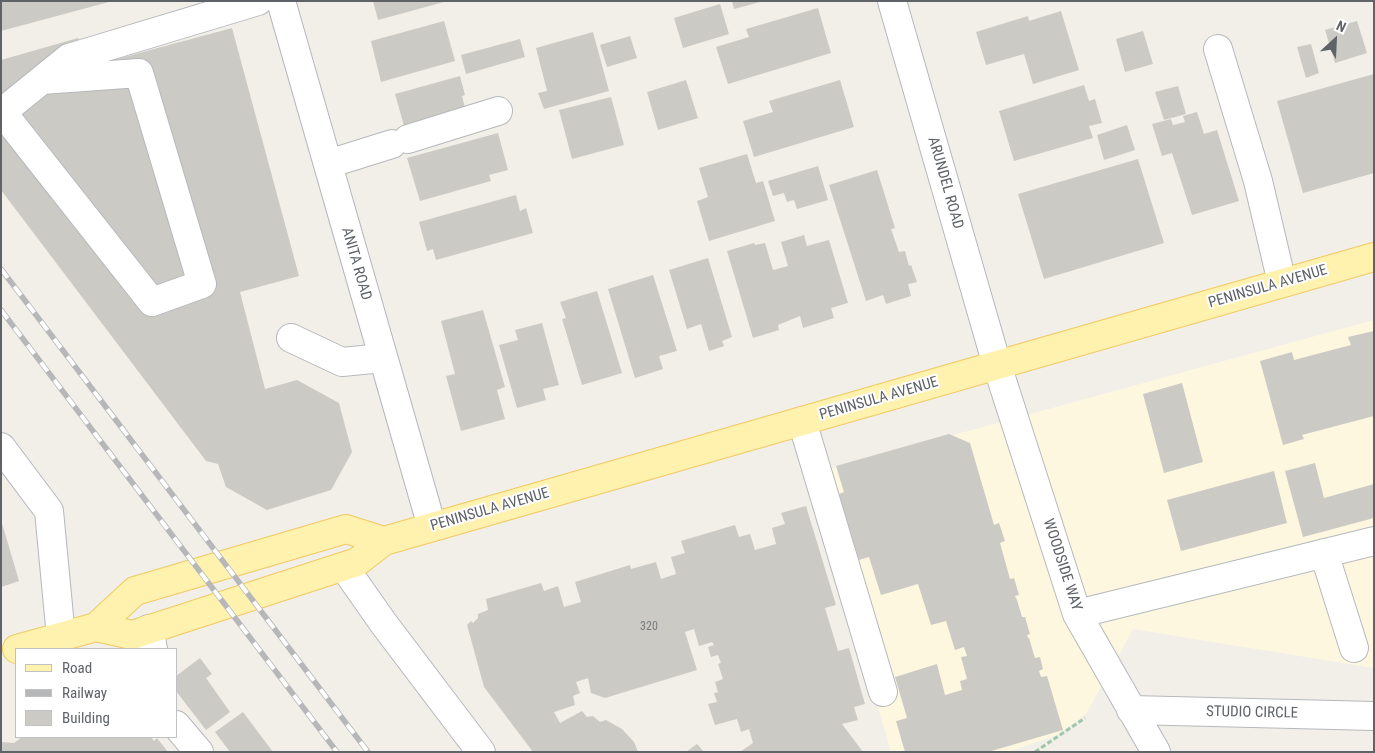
<!DOCTYPE html>
<style>
body{margin:0}
#map{position:relative;width:1375px;height:753px;overflow:hidden;background:#f1efe8;font-family:"Roboto Condensed",sans-serif}
canvas{display:block}
.frame{position:absolute;inset:0;border:2px solid #5f6368;pointer-events:none}
.legend{position:absolute;left:15px;top:648px;width:162px;height:90px;box-sizing:border-box;background:#fff;border:1px solid #bfc1c3;margin:0;padding:6px 9px;list-style:none;font-size:15px;color:#5f6368}
.legend li{display:flex;align-items:center;gap:10px;height:25px}
.legend b{width:25px;border:1px solid #bfc1c3}
.north{position:absolute;left:1310px;top:15px;width:50px;height:50px;-webkit-text-stroke:4px #fff;paint-order:stroke;rotate:25deg;font-size:14px;font-weight:700;line-height:20px;text-align:center;color:#5f6368}
.north::after{content:'';display:block;margin:auto;width:18px;height:22px;background:#5f6368;clip-path:polygon(50% 0,100% 100%,50% 72%,0 100%)}
</style>
<div id="map">
<canvas width="1375" height="753"></canvas>
<div class="frame"></div>
<ul class="legend">
<li><b style="height:6px;background:#fff2af"></b>Road</li>
<li><b style="height:6px;background:#b6b7b8"></b>Railway</li>
<li><b style="height:14px;background:#cccac5"></b>Building</li>
</ul>
<div class="north">N</div>
</div>
<script>
const ctx = document.querySelector('canvas').getContext('2d');
ctx.lineJoin = 'round';
function paint(path, color) { ctx.fillStyle = color; ctx.fill(path, 'evenodd'); }
function strokePath(path, color, width, dash) { ctx.strokeStyle = color; ctx.lineWidth = width; ctx.lineCap = dash ? 'butt' : 'round'; ctx.setLineDash(dash || []); ctx.stroke(path); }
function write(font, color, halo, rows, align = 'center') {
  ctx.font = font + ' "Roboto Condensed",sans-serif'; ctx.lineWidth = 4; ctx.setLineDash([]); ctx.textBaseline = 'middle'; ctx.strokeStyle = halo; ctx.fillStyle = color; for (const [text, x, y, turn = 0] of rows) {
    ctx.save(); ctx.translate(x, y); ctx.rotate((+turn || 0) * Math.PI / 180); ctx.textAlign = isNaN(turn) ? turn : align; if (halo) ctx.strokeText(text, 0, 0); ctx.fillText(text, 0, 0); ctx.restore();
  }
}
paint(new Path2D(`
 M1374 320V668L1133 629 1086 714 1057 735 1008 752H891L811 474Z`), '#fef7e0');
paint(new Path2D(`
 M1 1H109V2L1 31Z
 M373 1H444V2L378 20Z
 M732 1H760V2L734 9Z
 M720 4 729 34 683 48 674 18Z
 M818 8 831 53 728 84 716 47 749 37 746 29Z
 M1061 11 1079 70 1033 84 1024 54 986 65 976 32 1028 16 1029 21Z
 M444 21 455 61 381 82 371 41Z
 M1357 21 1367 53 1335 63 1325 30Z
 M232 28 299 276 240 292 265 389 297 380 339 403 352 452 331 490 267 510 226 487 218 464 206 461 1 190V60L78 38 91 66Z
 M1143 31 1153 64 1125 72 1116 39Z
 M593 32 609 91 544 109 538 93 547 91 536 48Z
 M630 36 637 58 607 67 600 45Z
 M520 39 525 57 466 74 461 55Z
 M1311 44 1319 73 1306 78 1297 47Z
 M1374 74V173L1303 193 1277 101Z
 M460 76 465 95 462 96 467 116 406 133 395 94Z
 M686 80 698 118 658 130 647 92Z
 M840 80 854 127 754 157 743 121 773 112 769 101Z
 M1084 85 1089 101 1095 99 1102 123 1089 126 1093 138 1014 161 999 111Z
 M1178 86 1186 114 1164 120 1155 92Z
 M611 97 624 145 572 159 559 110Z
 M1197 112 1204 134 1217 130 1239 201 1192 215 1172 153 1162 156 1152 124 1171 119 1173 125 1185 122 1183 116Z
 M1127 125 1135 150 1104 160 1097 135Z
 M498 133 508 170 489 175 491 181 420 201 407 158Z
 M747 154 756 183 763 181 775 221 709 241 697 201 708 197 699 168Z
 M1138 159 1164 243 1044 279 1018 194Z
 M818 166 828 200 797 209 794 200 787 202 784 193 773 196 768 181Z
 M877 170 895 228 891 229 899 252 905 251 909 266 911 265 917 282 908 284 911 296 886 304 883 295 866 301 829 185Z
 M516 195 520 211 526 208 533 233 436 260 433 249 427 251 419 222Z
 M804 235 807 246 829 240 848 303 831 308 834 318 803 328 800 316 778 325 779 330 753 338 727 251 754 243 755 245 765 243 773 270 788 266 781 242Z
 M708 258 732 337 722 341 724 346 709 351 701 324 687 329 669 270Z
 M653 275 677 351 659 356 663 369 635 378 608 289Z
 M597 291 622 373 582 385 562 319 566 318 560 302Z
 M483 310 505 387 497 390 505 419 461 431 446 376 455 374 441 321Z
 M542 323 559 385 543 389 546 400 517 408 499 345 518 340 515 330Z
 M1374 331V416L1302 435 1304 439 1283 445 1260 361 1292 352 1294 360 1351 345 1348 337Z
 M1182 383 1203 462 1164 473 1143 394Z
 M949 434 970 443 994 525 999 523 1005 541 1000 543 1010 579 1014 578 1019 595 1015 596 1017 600 1022 617H1025L1030 634 1027 635 1028 638H1029L1035 658 1040 657 1043 669 1039 671 1041 677 1047 676 1063 730 988 752H905L896 721 907 718 895 677 937 664 945 695 962 690 960 681 967 679 961 657 967 656 964 647 955 650 946 621 931 625 918 584 881 595 869 557 859 560 839 494 844 492 836 466Z
 M1315 463 1324 498 1374 484V518L1303 537 1285 471Z
 M1274 471 1287 523 1181 551 1167 500Z
 M806 506 836 605 825 608 838 651 849 648 865 704 854 707 858 720 842 724 863 752H740L753 743 749 729 741 732 737 719 715 725 708 704 717 702 714 693 718 692 715 682 723 679 718 664 721 663 718 655 711 657 708 647 714 645 712 642 699 646 694 629 685 632 697 670 605 698 591 693 588 678 576 682 580 693 573 696 575 705 554 712 560 723 582 711 587 717 593 716 600 722 606 720 622 729 634 742 638 752H533L484 687 467 625 471 621 473 623 478 618V614L488 610 486 599 541 583 544 591 558 586 564 607 581 602 575 582 630 565 631 569 656 562 661 579 676 574 671 557 685 553 681 541 735 525 739 537 750 534 755 550 776 544 772 528 785 524 781 513Z
 M1 520 19 581 1 587Z
 M200 658 212 674 206 678 230 712 206 730 176 691V676Z
 M243 712 273 752H230L215 732Z
 M22 737H151L154 741 157 738 168 752H1V742L14 743Z
 M697 744 704 752H686Z`), '#cccac5');
const minor = new Path2D(`
 M281 1 432 527
 M892 1 997 365 1077 614 1156 752
 M1218 49 1258 181 1282 283
 M42 80 139 73 202 284 152 302 2 112 69 58 258 1
 M408 139 498 111
 M328 164 392 144
 M291 338 342 362 383 358
 M802 421 883 692
 M1 447 49 511 61 637
 M1324 553 1354 648
 M344 567 384 624 481 752
 M1077 614 1374 541
 M149 629 153 649
 M1131 710 1374 716
 M176 725 199 752`);
const major = new Path2D(`
 M96 627 132 635 357 562 384 541 1374 257
 M17 649 96 627 135 591 346 529 384 541`);
strokePath(minor, '#b5b8bc', 30);
strokePath(major, '#f2c960', 30);
strokePath(new Path2D(`
 M1035 752 1085 718`), '#9cc7a9', 3, [5, 2.5]);
strokePath(minor, '#fff', 28);
strokePath(major, '#fff2af', 28);
const rail = new Path2D(`
 M1 269 368 752
 M1 310 337 752`);
strokePath(rail, '#b6b7b8', 5.5);
strokePath(rail, '#fff', 4, [11]);
write('12px', '#7a7d7f', null, [
 ["320",649,627]
]);
write('15px', '#5f6368', '#fff', [
 ["ARUNDEL ROAD",945,183,74],
 ["ANITA ROAD",356,264,74],
 ["PENINSULA AVENUE",1268,287,-16],
 ["PENINSULA AVENUE",879,399,-16],
 ["PENINSULA AVENUE",490,510,-16],
 ["WOODSIDE WAY",1062,565,72],
 ["STUDIO CIRCLE",1252,713,1]
]);
</script>
